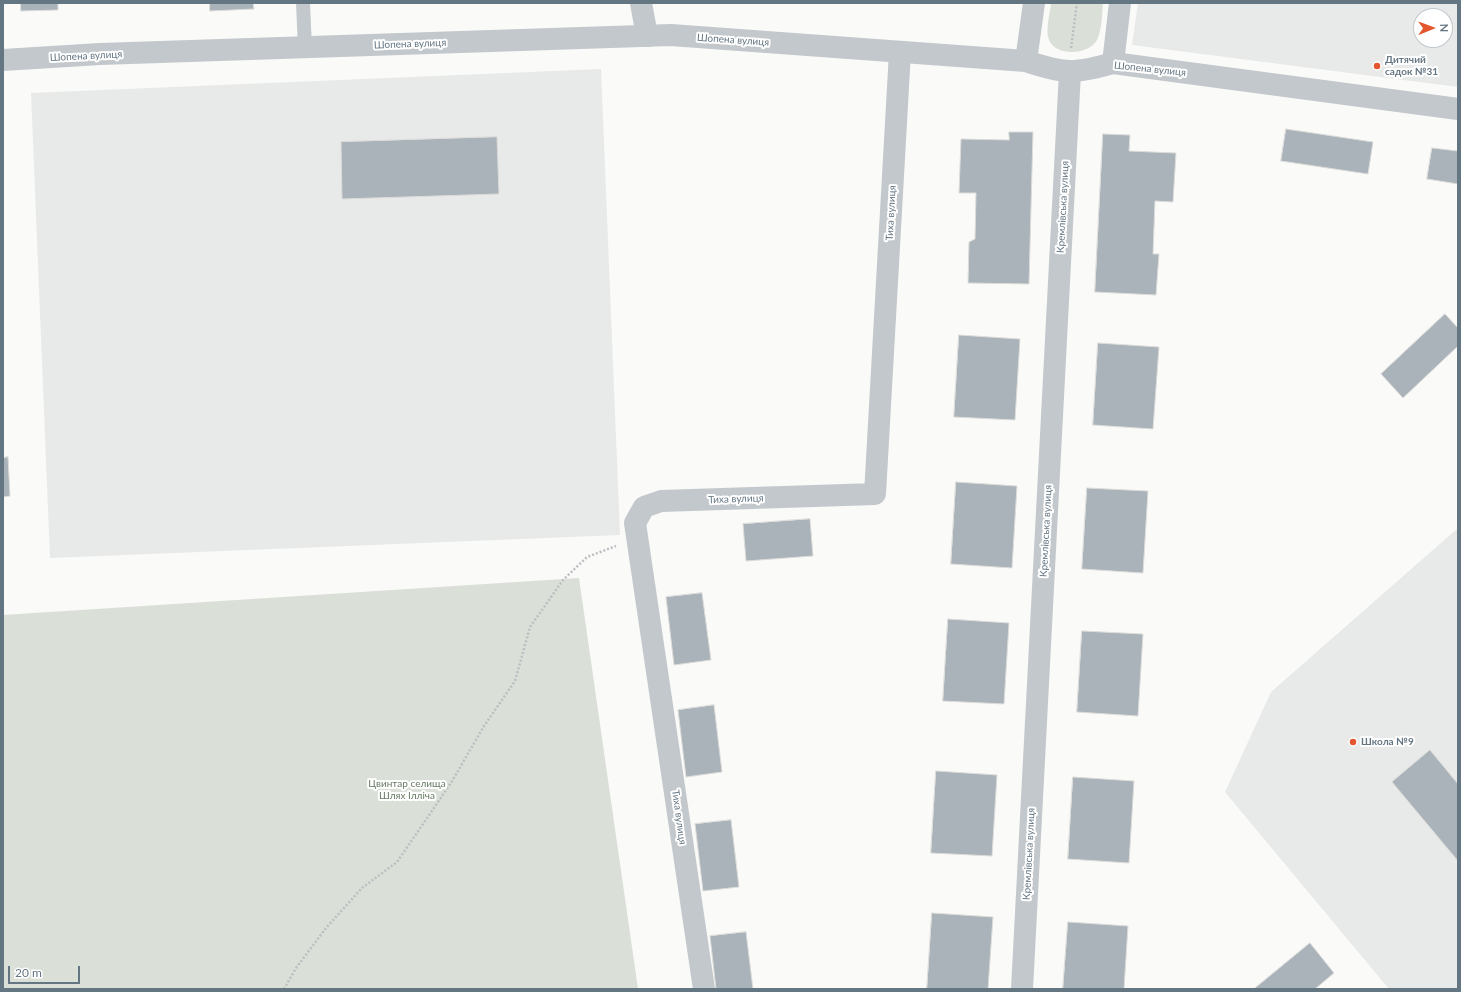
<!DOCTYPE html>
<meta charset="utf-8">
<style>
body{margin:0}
#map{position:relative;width:1461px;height:992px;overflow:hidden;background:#fafaf8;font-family:Lato,sans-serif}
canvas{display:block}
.frame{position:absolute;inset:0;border:4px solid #657683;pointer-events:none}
.north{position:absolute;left:1413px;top:8px;width:40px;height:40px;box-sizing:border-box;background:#fff;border:1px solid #c1c8cd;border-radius:50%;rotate:89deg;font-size:11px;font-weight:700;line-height:16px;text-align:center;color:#657683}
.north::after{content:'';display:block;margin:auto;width:14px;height:18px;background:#e4572e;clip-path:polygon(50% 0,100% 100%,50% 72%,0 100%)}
.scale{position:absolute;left:8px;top:966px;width:72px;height:18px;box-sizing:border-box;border:2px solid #657683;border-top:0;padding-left:5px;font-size:12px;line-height:14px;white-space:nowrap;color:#657683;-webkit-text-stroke:3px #fff;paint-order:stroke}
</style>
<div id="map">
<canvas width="1461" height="992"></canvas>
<div class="frame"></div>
<div class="north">N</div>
<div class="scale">20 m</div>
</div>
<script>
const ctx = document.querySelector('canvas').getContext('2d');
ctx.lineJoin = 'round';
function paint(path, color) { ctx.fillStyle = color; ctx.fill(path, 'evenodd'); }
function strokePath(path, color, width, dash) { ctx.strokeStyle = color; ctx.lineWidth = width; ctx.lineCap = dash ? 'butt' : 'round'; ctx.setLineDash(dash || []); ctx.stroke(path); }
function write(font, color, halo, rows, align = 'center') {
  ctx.font = font + ' Lato,sans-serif'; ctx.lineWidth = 4; ctx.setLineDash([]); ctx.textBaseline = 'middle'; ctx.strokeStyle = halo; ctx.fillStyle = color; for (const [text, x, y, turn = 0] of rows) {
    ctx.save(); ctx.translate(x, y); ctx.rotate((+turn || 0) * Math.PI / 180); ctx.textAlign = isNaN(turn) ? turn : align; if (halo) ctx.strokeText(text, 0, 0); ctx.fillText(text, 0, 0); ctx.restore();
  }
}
paint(new Path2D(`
 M1138 3H1458V87L1132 45ZM1421 16H1445V40H1421Z
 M601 69 620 535 50 558 31 93Z
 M1458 528V989H1389L1225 792 1271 692Z`), '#e8e9e9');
paint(new Path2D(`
 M1051 3H1103C1102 14 1102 30 1097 40 1089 55 1056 57 1049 40 1045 30 1050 14 1051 3Z
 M579 578 638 989H3V615Z`), '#dadfd7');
const building = new Path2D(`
 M21 3H58V10L21 11Z
 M210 3H253L254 9 210 11Z
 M1286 129 1373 142 1368 174 1281 161Z
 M1009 132H1033L1029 284 968 283 969 242 975 239 976 193H959L961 139 1009 140Z
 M1103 134 1130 135 1129 151 1176 153 1173 202 1155 201 1153 254H1159L1156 295 1095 292Z
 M497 137 499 194 342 199 341 142Z
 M1432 148 1458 151V184L1427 179Z
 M1445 314 1458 328V346L1403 398 1381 374Z
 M959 335 1020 339 1015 420 954 417Z
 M1098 343 1159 347 1153 429 1093 425Z
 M8 457 10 496 3 497V458Z
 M956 482 1017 486 1012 568 951 564Z
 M1087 488 1148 491 1143 573 1082 569Z
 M810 519 813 556 746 561 743 524Z
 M702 593 711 660 674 665 666 597Z
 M948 619 1009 623 1004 704 943 701Z
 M1082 631 1143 634 1138 716 1077 712Z
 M714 705 722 772 686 777 678 710Z
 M1430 750 1458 784V861L1392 782Z
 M936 771 997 775 992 856 931 853Z
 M1073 777 1134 781 1129 863 1068 859Z
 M731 820 739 887 703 891 695 824Z
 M932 913 993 917 988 989H927Z
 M1068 922 1128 926 1124 989H1063Z
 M746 932 753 989H716L710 936Z
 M1310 943 1334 973 1315 989H1254Z`);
paint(building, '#aab3b9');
strokePath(building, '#dcdcda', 1);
strokePath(new Path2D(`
 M1071 48 1077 3
 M284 989 296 968 326 928 362 888 397 862 451 783 484 726 515 681 530 627 563 580 587 557 616 546`), '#bbbfc2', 2.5, [2, 2]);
strokePath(new Path2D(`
 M303 3 305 48`), '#c3c8cc', 14);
strokePath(new Path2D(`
 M641 3 647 36
 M1113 63 1458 109
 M704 989 635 523 644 507 661 501 875 494 900 52
 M1022 989 1070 72`), '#c3c8cc', 22);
strokePath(new Path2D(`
 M3 60 100 54 671 35 1026 61C1064 74 1075 74 1113 63L1120 3
 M1026 61 1034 3`), '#c3c8cc', 22);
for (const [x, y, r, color] of [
 [1377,66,4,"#e4572e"],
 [1353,742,4,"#e4572e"]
]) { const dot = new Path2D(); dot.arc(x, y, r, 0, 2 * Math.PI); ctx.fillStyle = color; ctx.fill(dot); strokePath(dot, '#fff', 1.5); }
write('10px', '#657683', '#fff', [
 ["Шопена вулиця",733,40,4],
 ["Шопена вулиця",410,44,-2],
 ["Шопена вулиця",86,56,-3],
 ["Шопена вулиця",1150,69,6],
 ["Кремлівська вулиця",1063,207,-87],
 ["Тиха вулиця",891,213,-87],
 ["Тиха вулиця",736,499,-2],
 ["Кремлівська вулиця",1046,531,-87],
 ["Тиха вулиця",679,817,82],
 ["Кремлівська вулиця",1029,854,-87]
]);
write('bold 10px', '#657683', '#fff', [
 ["Дитячий",1385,60],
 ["садок №31",1385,72],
 ["Школа №9",1361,742]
], 'left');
write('10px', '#687a64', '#fff', [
 ["Цвинтар селища",407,784],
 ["Шлях Ілліча",407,796]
]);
</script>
